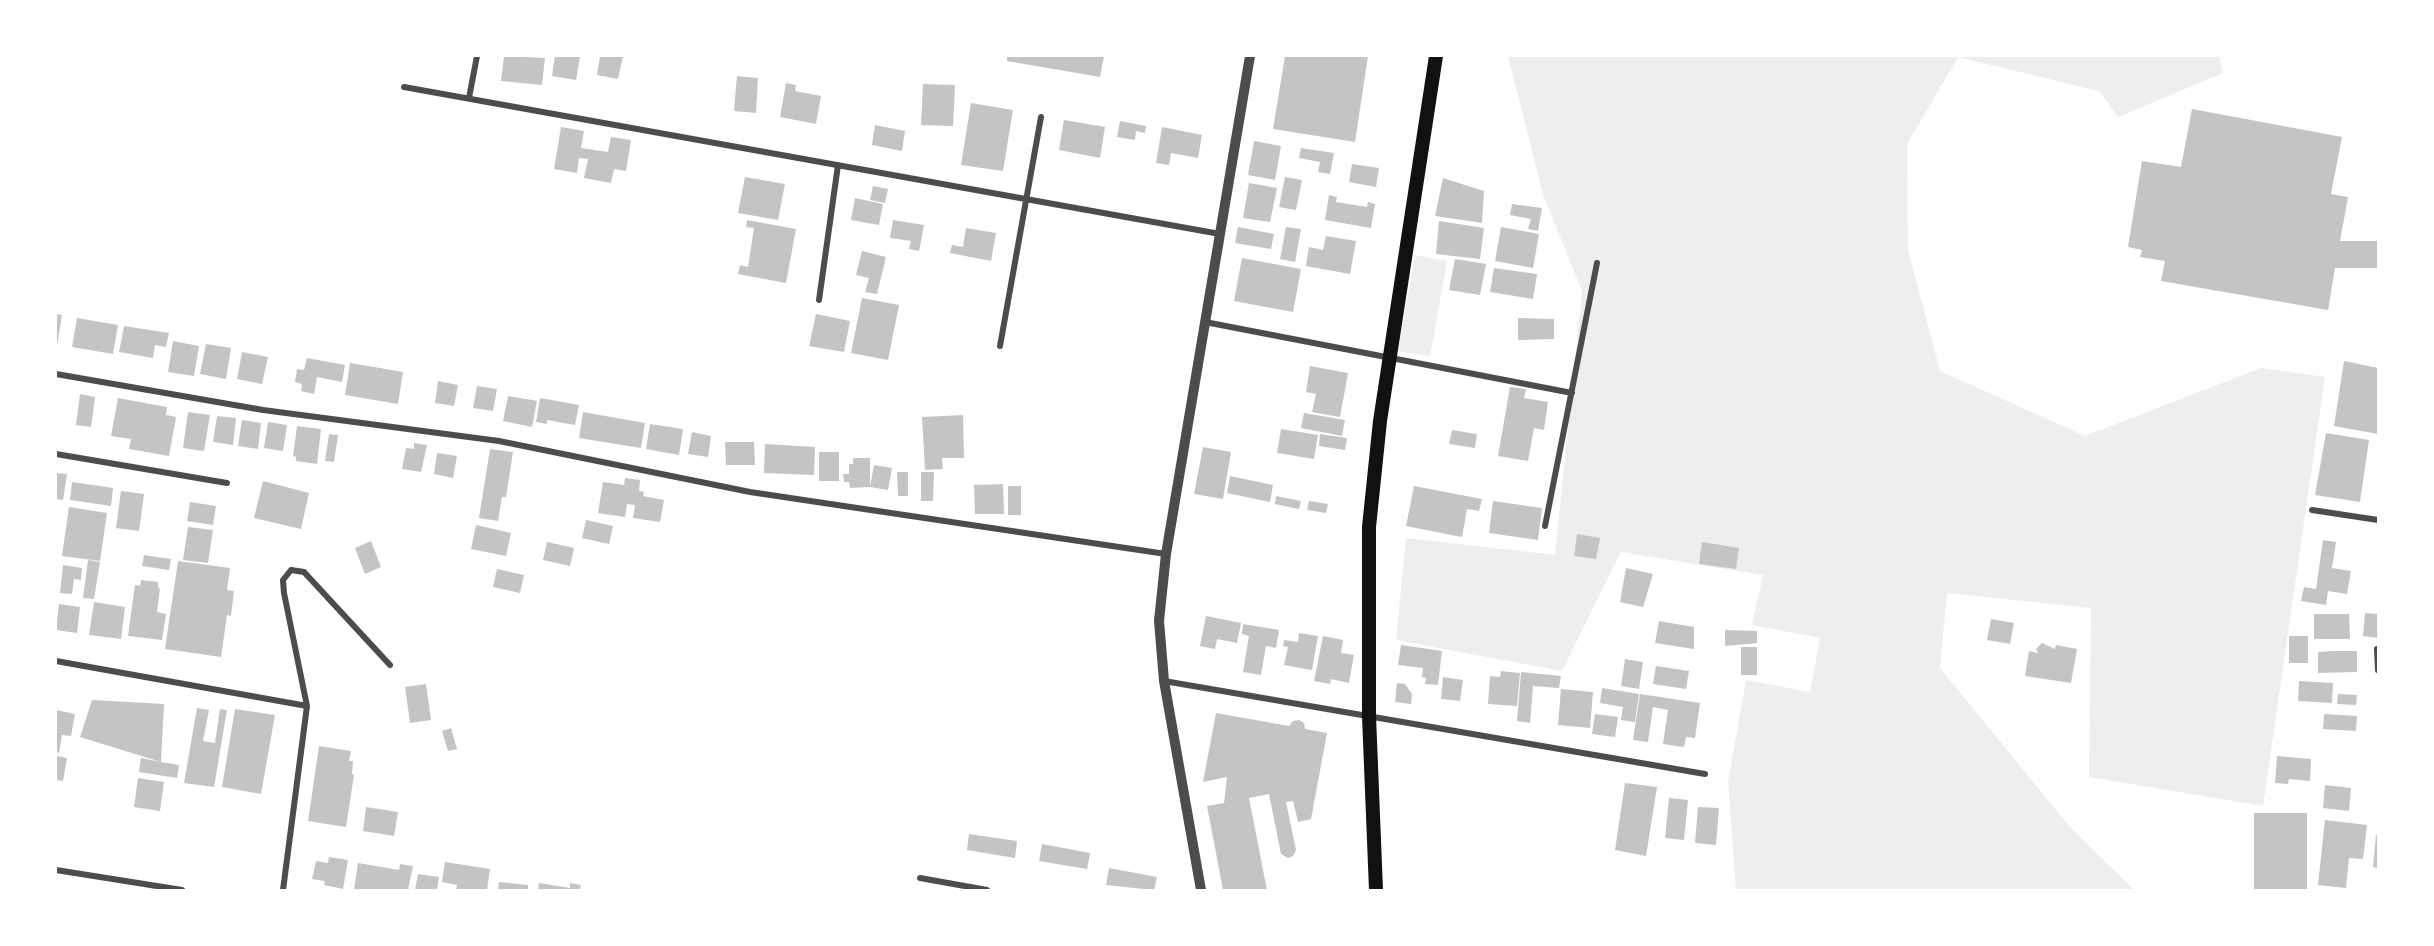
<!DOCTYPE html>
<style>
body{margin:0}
#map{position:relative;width:2434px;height:946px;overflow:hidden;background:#fff;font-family:"DejaVu Sans",sans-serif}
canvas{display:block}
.frame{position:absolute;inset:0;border:57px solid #fff;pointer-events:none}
</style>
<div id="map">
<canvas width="2434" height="946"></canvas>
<div class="frame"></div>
</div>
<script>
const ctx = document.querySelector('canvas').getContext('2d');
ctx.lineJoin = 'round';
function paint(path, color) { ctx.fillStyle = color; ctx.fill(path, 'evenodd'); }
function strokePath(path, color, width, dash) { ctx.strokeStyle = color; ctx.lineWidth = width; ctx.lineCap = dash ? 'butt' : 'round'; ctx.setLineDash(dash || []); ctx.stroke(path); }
paint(new Path2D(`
 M1508 56H2219L2223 73 2118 117 2099 91 1958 57 1907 144 1908 250 1940 371 2085 436 2261 368 2325 377 2263 806 2089 777 2091 608 1947 593 1940 668 2069 826 2134 890H1736L1728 782 1746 680 1810 692 1820 638 1752 625 1763 575 1621 552 1562 671 1396 640 1406 538 1555 555 1582 291 1544 197Z
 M1415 255 1447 261 1430 356 1398 351Z`), '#eee');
paint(new Path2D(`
 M504 56 545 58 542 85 501 81Z
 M555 56H580L576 80 552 76Z
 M600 56H623L618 79 597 75Z
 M1007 56H1104L1100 77 1007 61Z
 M1285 56H1368L1355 142 1273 129Z
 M737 76 758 78 756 113 734 111Z
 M786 83 796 85 795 91 821 96 816 124 780 117Z
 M923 84 955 85 953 126 921 125Z
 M971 103 1013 110 1003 171 961 165Z
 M2192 109 2342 137 2331 194 2348 197 2340 241H2378V268H2335L2328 310 2161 281 2165 261 2140 257 2142 250 2128 247 2142 161 2181 167Z
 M1064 120 1105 127 1100 158 1059 150Z
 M1120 121 1146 126 1145 133 1136 131 1135 140 1117 137Z
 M875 125 905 131 902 151 872 145Z
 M561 127 584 131 581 148 608 152 611 137 631 140 626 171 614 169 611 183 584 178 588 159 579 158 577 173 554 169Z
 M1162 127 1202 135 1198 158 1171 153 1169 165 1156 163Z
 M1254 141 1281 146 1275 180 1248 175Z
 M1301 148 1334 153 1330 174 1318 172 1320 162 1299 158Z
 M1352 164 1379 168 1376 187 1349 182Z
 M745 177 785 184 778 220 738 213Z
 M1285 177 1302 180 1296 210 1279 207Z
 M1443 178 1484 191 1482 223 1435 216Z
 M1249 183 1277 188 1270 222 1243 218Z
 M873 186 888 189 885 203 870 200Z
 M1329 195 1337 197 1336 202 1367 207 1368 202 1375 204 1371 228 1325 220Z
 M855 198 883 204 879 225 851 220Z
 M1512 204 1542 208 1538 231 1528 229 1531 219 1510 215Z
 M747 220 796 229 786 283 738 274 740 265 748 267 754 228 746 227Z
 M893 220 924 225 919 251 909 249 911 241 890 238Z
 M1439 221 1484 228 1480 259 1436 254Z
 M1238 227 1274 234 1271 249 1235 243Z
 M1286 227 1301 229 1295 262 1280 259Z
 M1501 227 1539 234 1533 268 1495 261Z
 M966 228 996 233 991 261 950 253 952 245 963 247Z
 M1326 236 1356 241 1350 274 1306 266 1309 247 1323 250Z
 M862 251 886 257 877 294 865 292 869 278 856 275Z
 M1242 258 1301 269 1293 312 1234 301Z
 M1455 259 1486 264 1480 295 1449 290Z
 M1494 268 1537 274 1533 299 1490 292Z
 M862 298 899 305 888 360 851 353Z
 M56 314 62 315 57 346H56Z
 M816 314 850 321 844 352 809 346Z
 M77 318 118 325 113 354 72 347Z
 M1518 318 1554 319V339L1518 340Z
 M124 326 169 333 166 347 155 345 153 358 119 352Z
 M173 341 199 346 194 376 168 372Z
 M206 344 231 348 226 379 200 374Z
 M242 352 268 357 262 384 237 379Z
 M307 358 345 365 342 382 317 377 314 394 301 391 302 384 295 382 297 369 304 370Z
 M2344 361 2378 368V434L2334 426Z
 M350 363 403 372 398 404 345 395Z
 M1310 366 1348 373 1340 417 1312 412 1316 394 1306 392Z
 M438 381 458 385 454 406 435 403Z
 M477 386 497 389 493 411 473 408Z
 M1510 387 1526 389 1524 398 1548 402 1544 430 1534 428 1528 461 1498 456Z
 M80 394 95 397 91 427 76 425Z
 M508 396 537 401 532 427 503 421Z
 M118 398 167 407 166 415 176 417 169 456 129 449 131 439 111 436Z
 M540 398 579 405 575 425 547 420V424L536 422Z
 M188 412 210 415 204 451 183 448Z
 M583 412 645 423 641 448 579 438Z
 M1304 413 1345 420 1342 436 1301 428Z
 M963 415 964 458H942L943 469 925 470 922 417Z
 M217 416 236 418 233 445 213 442Z
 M242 420 261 423 258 449 238 446Z
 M268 422 287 425 283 451 264 448Z
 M650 424 683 429 679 455 646 449Z
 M297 426 321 429 317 464 296 461V457L293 456Z
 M1281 429 1318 435 1314 459 1277 453Z
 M1452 430 1477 434 1475 448 1449 444Z
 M692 432 711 436 708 457 688 454Z
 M2326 433 2369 440 2360 502 2315 495Z
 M329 434 338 435 334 462 325 461Z
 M1320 434 1347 438 1345 450 1319 446Z
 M725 442H754L755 465H726Z
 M414 443 427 445 421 472 402 469 406 448 414 449Z
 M765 444 815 447 814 475 764 473Z
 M1203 447 1231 452 1223 499 1194 494Z
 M490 449 513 452 506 497H502L498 521 479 518Z
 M819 452H839V481H819Z
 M437 453 457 456 453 478 434 474Z
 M853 458H870V487L850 488 849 482H844L843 474H849V464H853Z
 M874 465 892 468 888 490 870 487Z
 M897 472H908V496H898Z
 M921 472H934L933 501H921Z
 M56 473 67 474 63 500 56 499Z
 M1230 476 1273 485 1270 502 1227 493Z
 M625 478 640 480 639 491 644 492 643 496 664 500 660 522 633 518 635 505 627 504 625 517 598 513 603 482 624 485Z
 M263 481 309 493 301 529 254 518Z
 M72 482 113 488 111 506 70 500Z
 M1003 484 1004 514H975L974 485Z
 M1008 486H1021V515H1008Z
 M1414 486 1482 499 1479 511 1467 509 1462 537 1406 526Z
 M121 491 144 494 139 531 116 528Z
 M1276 496 1301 501 1299 509 1275 504Z
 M1309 501 1328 504 1326 513 1307 510Z
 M1493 501 1542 508 1538 540 1489 533Z
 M190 502 216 506 213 525 187 521Z
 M69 507 107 513 100 561 62 556Z
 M586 520 613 526 609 544 582 538Z
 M476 525 511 533 506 556 471 549Z
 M188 527 213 530 208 563 183 560Z
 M1577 534 1600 538 1596 559 1574 556Z
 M2323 540 2336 542 2332 568 2351 571 2347 594 2328 591 2326 605 2301 601 2304 587 2316 589Z
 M371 541 381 567 365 574 355 548Z
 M547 542 574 548 570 566 543 560Z
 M1702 542 1739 548 1736 569 1699 564Z
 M144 555 171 559 169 570 142 566Z
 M88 560 100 562 94 599 83 598Z
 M178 561 230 568 227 590 234 591 231 616 227 615 221 657 165 649Z
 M63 565 82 568 81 580 74 579 72 594 60 593Z
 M1626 568 1653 574 1643 607 1620 602Z
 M497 569 524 575 520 593 493 587Z
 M141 580 158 582V588H160L157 612 166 614 162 640 128 636 135 585 140 586Z
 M94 602 125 607 121 639 89 635Z
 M59 604 80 607 77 633 56 630Z
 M2365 613 2378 614V638L2363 636Z
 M2314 614H2349L2350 639H2314Z
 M1206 616 1241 623 1237 643 1217 639 1215 649 1200 646Z
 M1991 619 2014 623 2010 644 1987 640Z
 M1659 621 1694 627V649L1655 643Z
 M1243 624 1279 630 1276 648 1266 646 1261 675 1243 672 1249 636 1242 634Z
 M1725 630 1757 631V643L1725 646Z
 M1299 633 1318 636 1312 670 1284 665 1288 647 1283 646 1284 640 1298 642Z
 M1323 636 1343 640 1341 653 1354 655 1349 683 1331 679 1330 684 1314 681Z
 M2289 636H2308V663H2289Z
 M2042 643 2055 649 2056 645 2077 649 2071 683 2025 676 2029 651 2038 653 2036 649Z
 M1401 645 1442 651 1438 685 1425 684 1426 678 1422 677 1423 668 1398 665Z
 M1741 647H1757V675H1741Z
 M2332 651H2357V672L2318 673V652Z
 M1625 659 1643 662 1639 689 1621 686Z
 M1656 666 1689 671 1686 689 1653 684Z
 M1501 671 1520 673 1517 706 1488 704 1490 676 1500 677Z
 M1521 672 1561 676 1559 688 1533 686 1530 723 1517 721Z
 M1443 677 1463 680 1460 701 1441 699Z
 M2299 681 2333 683 2332 703 2298 701Z
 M1397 683 1405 684 1412 694 1411 704 1395 702Z
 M426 684 431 720 410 723 405 687Z
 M1602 688 1639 694 1635 722 1621 720 1623 707 1600 703Z
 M1561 689 1593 692 1590 728 1558 725Z
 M1640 694 1700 703 1695 738 1686 737 1684 747 1663 744 1668 710 1653 707 1648 742 1633 740Z
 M2338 694 2357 695 2356 705 2337 704Z
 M92 700 164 704 161 762 179 765 177 778 139 772 141 758 161 762 80 737Z
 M197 708 209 710 203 741 215 743 220 709 227 710 214 787 184 783Z
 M235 709 275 715 261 794 222 787Z
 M56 710 75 714 71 736 62 735 59 753 56 752Z
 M1216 713 1289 726 1293 721 1299 720 1304 723 1305 729 1327 733 1311 819 1298 822 1293 801 1286 802 1296 850 1293 856 1288 858 1281 854 1269 794 1249 798 1267 890H1223L1207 806 1224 803 1227 777 1203 782Z
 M1595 714 1618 717 1615 737 1592 734Z
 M2324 714 2357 716 2356 731 2323 729Z
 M451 728 457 749 448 751 442 731Z
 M319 746 351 751 349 761H353L352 774 354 775 346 827 308 821Z
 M56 756 67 758 63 781 56 780Z
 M2277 756 2311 759 2310 781 2289 779 2288 784 2275 783Z
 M138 778 164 782 160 811 134 807Z
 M1625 783 1657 787 1646 856 1615 850Z
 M2325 785 2351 788 2349 811 2323 808Z
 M1669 798 1688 800 1684 840 1665 838Z
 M366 807 398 812 394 836 363 831Z
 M1698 807 1719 808 1716 845 1695 843Z
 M2254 813H2307V890H2254Z
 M2325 820 2367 825 2363 859 2349 858 2346 888 2318 885Z
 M969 834 1017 841 1015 858 967 850Z
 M2376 835H2378V868L2373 867Z
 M1042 844 1090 853 1087 869 1039 861Z
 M329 857 348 860 343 889 324 885 325 881 312 879 316 861 328 863Z
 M445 862 490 869 487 890H456L457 885 442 882Z
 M358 863 399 870 400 864 413 866 408 890H354Z
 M1109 868 1157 877 1154 890 1106 885Z
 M418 874 439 877 437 890H415Z
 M499 882 528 885V890H498Z
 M539 883 570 888V883L581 885 580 890H538Z`), '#c4c4c4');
strokePath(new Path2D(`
 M404 87 1220 234
 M469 98 477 56
 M819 300 838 165
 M1205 322 1572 393
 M1000 346 1041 117
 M56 374 263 410 499 441 750 492 1166 554
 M56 454 227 483
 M2312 510 2378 520
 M1545 526 1597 263
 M2377 649 2378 670
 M56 661 307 706
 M1164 681 1705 774
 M56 870 182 890
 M920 878 987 890
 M283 890 307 706 284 593 283 580 291 570 304 572 390 665`), '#4c4c4c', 6);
strokePath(new Path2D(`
 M1201 890 1164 681 1159 621 1166 554 1250 56`), '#4c4c4c', 10);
strokePath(new Path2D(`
 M1376 890 1369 716V527L1380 421 1436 56`), '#111', 14);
</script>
